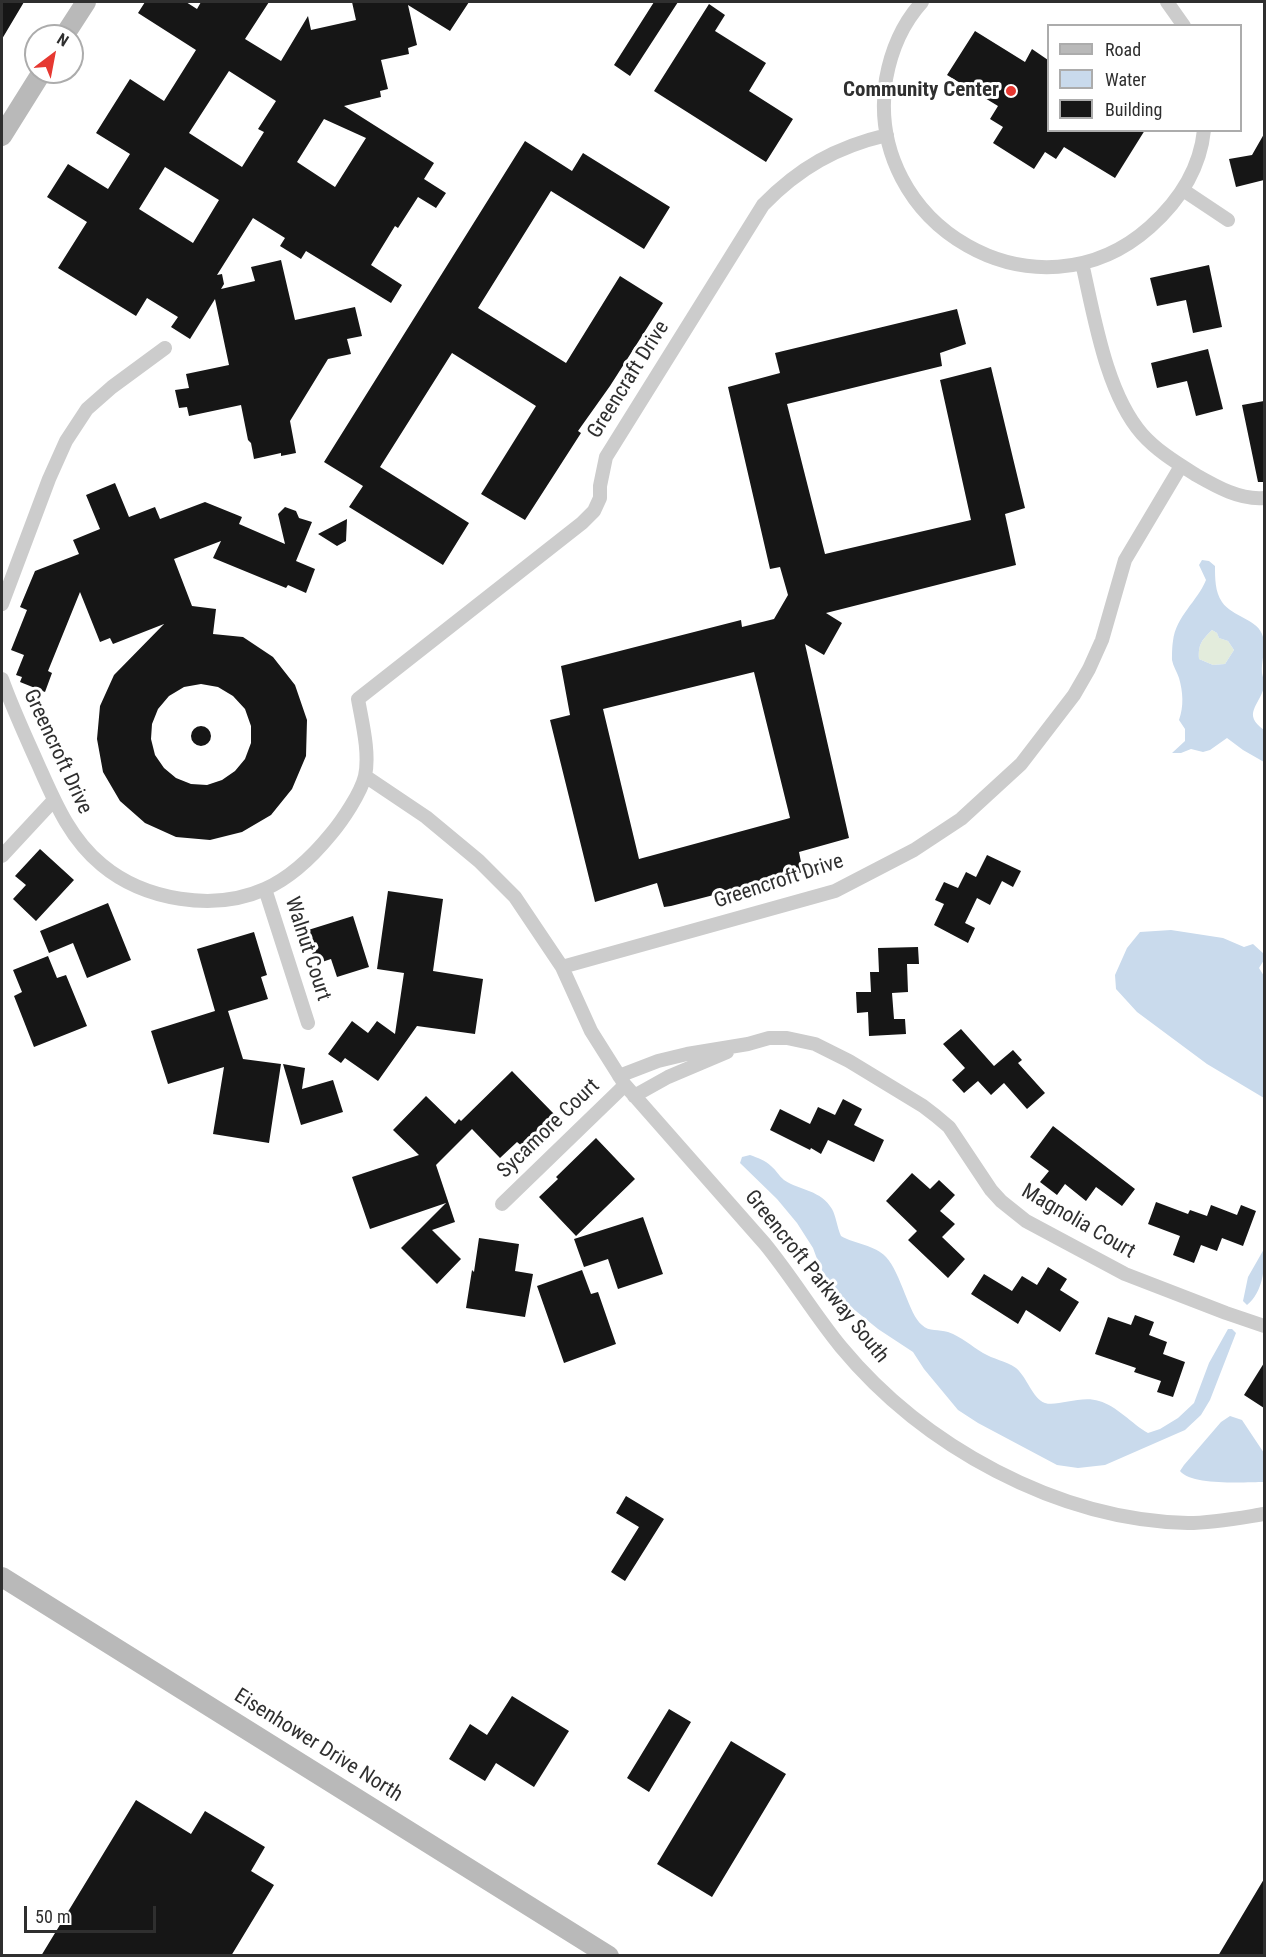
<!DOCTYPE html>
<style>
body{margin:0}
#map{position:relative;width:1266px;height:1957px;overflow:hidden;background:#fff;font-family:"Roboto Condensed",sans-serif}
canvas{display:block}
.frame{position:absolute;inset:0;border:3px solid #2f2f2f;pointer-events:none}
.legend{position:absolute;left:1047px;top:24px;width:195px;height:108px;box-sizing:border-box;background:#fff;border:2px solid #acacac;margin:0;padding:8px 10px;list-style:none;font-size:18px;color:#2f2f2f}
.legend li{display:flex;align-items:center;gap:12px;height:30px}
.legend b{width:30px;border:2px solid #acacac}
.north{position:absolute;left:24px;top:24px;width:60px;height:60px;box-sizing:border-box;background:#fff;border:2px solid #acacac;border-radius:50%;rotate:32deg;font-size:16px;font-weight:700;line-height:24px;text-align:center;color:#2f2f2f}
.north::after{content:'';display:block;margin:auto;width:21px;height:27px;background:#e63831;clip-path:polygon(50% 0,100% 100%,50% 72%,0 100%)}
.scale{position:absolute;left:24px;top:1906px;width:132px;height:27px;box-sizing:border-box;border:3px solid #2f2f2f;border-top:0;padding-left:8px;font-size:18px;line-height:21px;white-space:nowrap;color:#2f2f2f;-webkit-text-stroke:4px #fff;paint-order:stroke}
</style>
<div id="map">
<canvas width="1266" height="1957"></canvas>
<div class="frame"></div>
<ul class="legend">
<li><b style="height:8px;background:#b9b9b9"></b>Road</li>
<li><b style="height:16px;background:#c9daec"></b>Water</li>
<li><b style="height:16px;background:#161616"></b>Building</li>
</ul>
<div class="north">N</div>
<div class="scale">50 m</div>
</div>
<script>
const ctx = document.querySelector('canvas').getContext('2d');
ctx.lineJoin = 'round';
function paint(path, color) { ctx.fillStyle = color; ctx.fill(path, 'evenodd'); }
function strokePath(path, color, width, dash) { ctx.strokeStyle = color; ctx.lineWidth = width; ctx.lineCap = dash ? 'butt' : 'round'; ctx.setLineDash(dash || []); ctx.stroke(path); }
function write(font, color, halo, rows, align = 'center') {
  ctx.font = font + ' "Roboto Condensed",sans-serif'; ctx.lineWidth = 6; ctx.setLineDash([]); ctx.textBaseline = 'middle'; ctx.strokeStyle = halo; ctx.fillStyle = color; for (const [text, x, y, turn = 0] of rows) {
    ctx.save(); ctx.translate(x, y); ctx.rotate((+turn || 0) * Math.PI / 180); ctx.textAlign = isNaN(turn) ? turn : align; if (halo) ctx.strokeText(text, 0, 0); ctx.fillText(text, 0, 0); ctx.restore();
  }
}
paint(new Path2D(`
 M1212 630 1217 633 1219 638 1228 641 1234 650 1225 664 1213 665 1199 659C1198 644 1202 640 1212 630Z`), '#e3ecdc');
paint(new Path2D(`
 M1202 560 1209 561 1215 566C1215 578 1215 592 1222 602 1232 617 1259 619 1263 637 1266 651 1261 661 1262 673 1263 678 1265 683 1264 687 1259 706 1242 714 1264 730V762L1243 750 1227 738 1210 750 1203 752 1191 749 1181 753H1172L1185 741V729L1179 720C1184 706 1183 692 1179 678 1177 672 1173 666 1172 660 1172 655 1172 647 1173 641 1176 616 1197 602 1206 580L1199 565ZM1212 630 1217 633 1219 638 1228 641 1234 650 1225 664 1213 665 1199 659C1198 644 1202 640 1212 630Z
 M1171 930 1223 938 1244 947 1253 944 1264 954V960L1259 968 1264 976V1098L1207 1064 1137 1012 1116 989 1115 975 1127 948 1140 932Z
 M750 1155C758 1158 765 1160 771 1166 776 1170 779 1176 784 1180 801 1191 821 1190 832 1209 836 1216 837 1227 841 1236 855 1244 875 1245 886 1257 901 1273 909 1315 922 1325 929 1332 939 1329 948 1332 962 1337 971 1346 983 1353 993 1359 1006 1361 1016 1368 1027 1377 1032 1398 1045 1403 1057 1407 1081 1395 1099 1401 1117 1406 1132 1424 1148 1433L1160 1429 1178 1418 1194 1403 1209 1363 1228 1329H1232L1236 1333 1210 1400 1201 1415 1185 1430 1105 1465 1078 1468 1057 1465 978 1423 958 1410 924 1369 913 1352 878 1329 851 1307 833 1288 820 1267 813 1248 797 1223 777 1199 740 1163 742 1157Z
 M1264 1249C1265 1269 1263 1292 1247 1305L1243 1301 1248 1277Z
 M1230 1416 1242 1420 1264 1453V1482C1246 1482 1192 1486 1180 1471L1184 1465 1221 1422Z`), '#c9daec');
paint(new Path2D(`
 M2 2H24L2 39Z
 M145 2H186L197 9 201 2H269L245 39 281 61 308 16 311 30 356 20 352 2H469L450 31 408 5 417 45 408 48 409 54 381 60 388 89 380 91 381 97 344 106 434 163 424 179 446 193 436 208 418 197 398 228 395 226 371 265 402 285 391 303 306 251 301 259 280 246 285 238 253 218 217 275 222 274 224 284 221 289 255 281 251 267 281 260 295 320 355 307 362 336 347 339 351 354 328 359 290 421 296 453 281 456V453L254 459 251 443 248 440 241 405 189 416 187 407 179 408 175 390 189 388 186 374 229 365 215 299 190 339 171 327 178 317 147 298 136 316 58 268 87 222 47 197 68 164 108 189 130 154 96 133 130 79 164 101 196 50 138 13ZM229 71 276 101 258 129 264 132 242 167 189 133ZM324 119 366 138 335 187 297 162ZM165 167 219 200 193 243 139 209Z
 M654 2H678L630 76 614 65Z
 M709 4 725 15 715 31 766 63 749 91 793 119 766 162 654 91Z
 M975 31 1025 62 1032 49 1048 60V130H1145L1115 178 1064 147 1056 159 1045 152 1034 169 993 143 1003 127 990 119 998 106 947 75Z
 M1264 134V180L1236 187 1229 159 1252 155Z
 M525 141 572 171 583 153 670 207 644 249 551 191 478 308 566 363 620 276 663 303 610 386 578 431 581 433 525 520 481 494 536 406 452 353 380 467 469 523 443 565 349 507 363 486 324 462Z
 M1209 265 1222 327 1193 333 1186 300 1157 306 1150 278Z
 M957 309 966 344 940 353 942 366 787 404 825 554 971 520 940 380 991 367 1025 508 1005 514 1016 565 826 613 842 623 824 655 805 644 849 838 799 852 803 872 671 906 664 907 657 883 595 902 550 720 570 715 561 666 741 620 742 627 774 619 788 595 780 567 770 569 728 387 780 373 775 353ZM754 672 790 818 639 859 603 709Z
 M1208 349 1223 409 1196 416 1187 381 1157 388 1151 363Z
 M1264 401V482H1258L1242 405Z
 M115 483 129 517 155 507 160 519 205 502 242 517 239 524 285 544 278 514 285 507 296 511 299 518 312 522 296 561 315 569 306 593 288 585 286 588 213 558 221 541 174 559 192 606 216 609 213 634 243 637 273 657 295 685 307 720 306 756 292 789 271 815 242 832 210 840 176 837 145 823 120 801 103 772 97 739 100 706 114 675 164 624 113 644 110 638 100 642 80 592 48 671 52 673 45 692 20 682 22 677 16 675 24 655 11 650 27 610 20 607 35 571 79 554 73 540 100 529 86 495ZM201 684 218 687 233 696 245 709 251 726V743L245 759 235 771 222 780 207 785 191 784 176 778 164 768 155 755 151 739 152 724 158 709 169 696 184 687Z
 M347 519 346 541 337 546 318 534Z
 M191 736a10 10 0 1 1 20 0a10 10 0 1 1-20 0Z
 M40 849 74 880 36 921 13 899 26 885 15 876Z
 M987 855 1021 871 1013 887 1002 881 990 905 977 898 965 923 975 928 968 943 934 925 944 904 935 900 944 882 958 888 966 872 976 877Z
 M388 891 443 899 433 971 483 979 475 1034 417 1026 378 1081 345 1058 341 1063 328 1054 352 1021 368 1033 377 1021 395 1034 404 973 377 969Z
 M108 903 131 960 87 978 73 943 49 953 40 931Z
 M353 916 369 967 337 977 331 959 316 964 305 931Z
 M254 932 267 975 261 977 268 999 228 1011 243 1059 281 1064 269 1143 213 1134 224 1067 168 1084 151 1031 215 1011 197 949Z
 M918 947 919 964H907L908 992 892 993 894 1019H905L906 1034 869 1036 868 1012 857 1013 856 992H871L870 972H879L878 948Z
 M48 956 57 978 66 975 87 1026 34 1047 14 996 22 992 13 970Z
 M961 1029 994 1066 1013 1050 1022 1060 1018 1063 1045 1093 1027 1109 1004 1083 991 1095 978 1081 964 1093 952 1080 965 1068 943 1044Z
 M283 1064 305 1068 302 1089 333 1080 343 1112 301 1125Z
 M512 1071 555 1115 523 1147 517 1142 500 1158 472 1129 436 1165 455 1222 432 1230 461 1259 437 1284 401 1248 446 1203 370 1229 352 1177 419 1155 393 1130 426 1096 455 1124 459 1119 461 1121Z
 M843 1099 862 1109 854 1125 884 1140 874 1162 828 1140 821 1154 811 1148 810 1150 770 1130 780 1109 810 1124 818 1107 835 1115Z
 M1053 1126 1135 1189 1122 1206 1096 1187 1086 1201 1065 1184 1057 1195 1040 1182 1049 1171 1030 1157Z
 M596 1138 635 1179 576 1236 539 1197 558 1179 556 1177Z
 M912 1173 930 1189 939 1180 955 1195 940 1211 955 1224 942 1237 965 1259 948 1278 908 1240 917 1231 886 1201Z
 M1156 1202 1188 1214 1190 1210 1207 1216 1211 1205 1237 1215 1241 1205 1256 1211 1243 1246 1222 1238 1217 1251 1201 1245 1194 1263 1173 1255 1180 1236 1148 1224Z
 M643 1217 663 1274 618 1289 608 1259 584 1267 574 1239Z
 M479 1238 519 1244 515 1271 533 1274 525 1317 466 1308 472 1270 474 1272Z
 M1048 1267 1067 1279 1060 1290 1079 1302 1060 1332 1026 1310 1018 1324 971 1294 984 1274 1012 1291 1022 1276 1037 1285Z
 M582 1270 591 1294 598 1292 616 1344 564 1363 537 1286Z
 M1135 1315 1154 1322 1149 1335 1167 1342 1163 1354 1185 1362 1173 1397 1157 1392 1161 1381 1134 1372 1136 1368 1095 1354 1108 1317 1131 1325Z
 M1264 1363V1408L1244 1395Z
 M626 1496 664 1519 625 1581 611 1572 639 1527 616 1513Z
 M512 1696 569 1731 534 1787 496 1763 485 1781 449 1759 470 1724 487 1735Z
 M669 1709 691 1722 649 1792 627 1778Z
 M731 1741 786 1774 712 1897 657 1864Z
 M136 1800 191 1834 205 1811 265 1847 251 1871 274 1885 231 1956H41Z
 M1264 1879V1956H1218Z`), '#161616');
strokePath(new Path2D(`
 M922 2C903 23 891 51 886 79 863 226 1038 327 1150 227 1178 202 1200 169 1204 130
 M1167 2 1184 26
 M1183 190 1228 220
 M1082 263C1094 315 1106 393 1142 434 1157 451 1177 463 1196 475 1217 487 1240 500 1264 498
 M2 604 49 479 66 441 87 409 112 387 165 348
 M2 679C12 707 25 735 37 762 54 800 69 838 102 865 144 900 214 912 265 889 292 877 313 856 331 834 342 821 361 793 365 776 370 753 362 722 358 699L582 523 594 511 600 498V486L606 457 763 205C799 168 836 147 887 135
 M365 776 426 817 479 861 515 897 562 967 591 1031 625 1085 765 1244C792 1277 814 1314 841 1347 923 1446 1057 1520 1188 1523 1213 1523 1239 1518 1264 1514
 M2 856 54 800
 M265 889 308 1023
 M562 967 835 891 914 850 961 819 1021 764 1074 695 1089 669 1102 640 1125 560 1181 466
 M619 1076 658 1061 687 1054 748 1044 769 1038H787L815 1044 849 1061 923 1106 936 1116 949 1127 991 1190 1001 1201 1026 1221 1125 1274 1226 1313 1264 1326
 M634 1096 668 1077 727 1052
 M502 1204 625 1085`), '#ccc', 14);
strokePath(new Path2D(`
 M64 36 86 2
 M2 136 42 72
 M2 1577 609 1956`), '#b9b9b9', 20);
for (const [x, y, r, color] of [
 [1011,91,6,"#e63831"]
]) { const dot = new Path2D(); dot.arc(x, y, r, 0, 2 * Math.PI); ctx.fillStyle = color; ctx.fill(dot); strokePath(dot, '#fff', 2); }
write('bold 21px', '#2f2f2f', '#fff', [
 ["Community Center",999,91]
], 'right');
write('21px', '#2f2f2f', '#fff', [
 ["Greencraft Drive",629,380,-58],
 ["Greencroft Drive",57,752,65],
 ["Greencroft Drive",779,882,-18],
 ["Walnut Court",307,949,72],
 ["Sycamore Court",549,1129,-44],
 ["Magnolia Court",1078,1222,30],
 ["Greencroft Parkway South",816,1277,51],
 ["Eisenhower Drive North",318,1746,32]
]);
</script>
